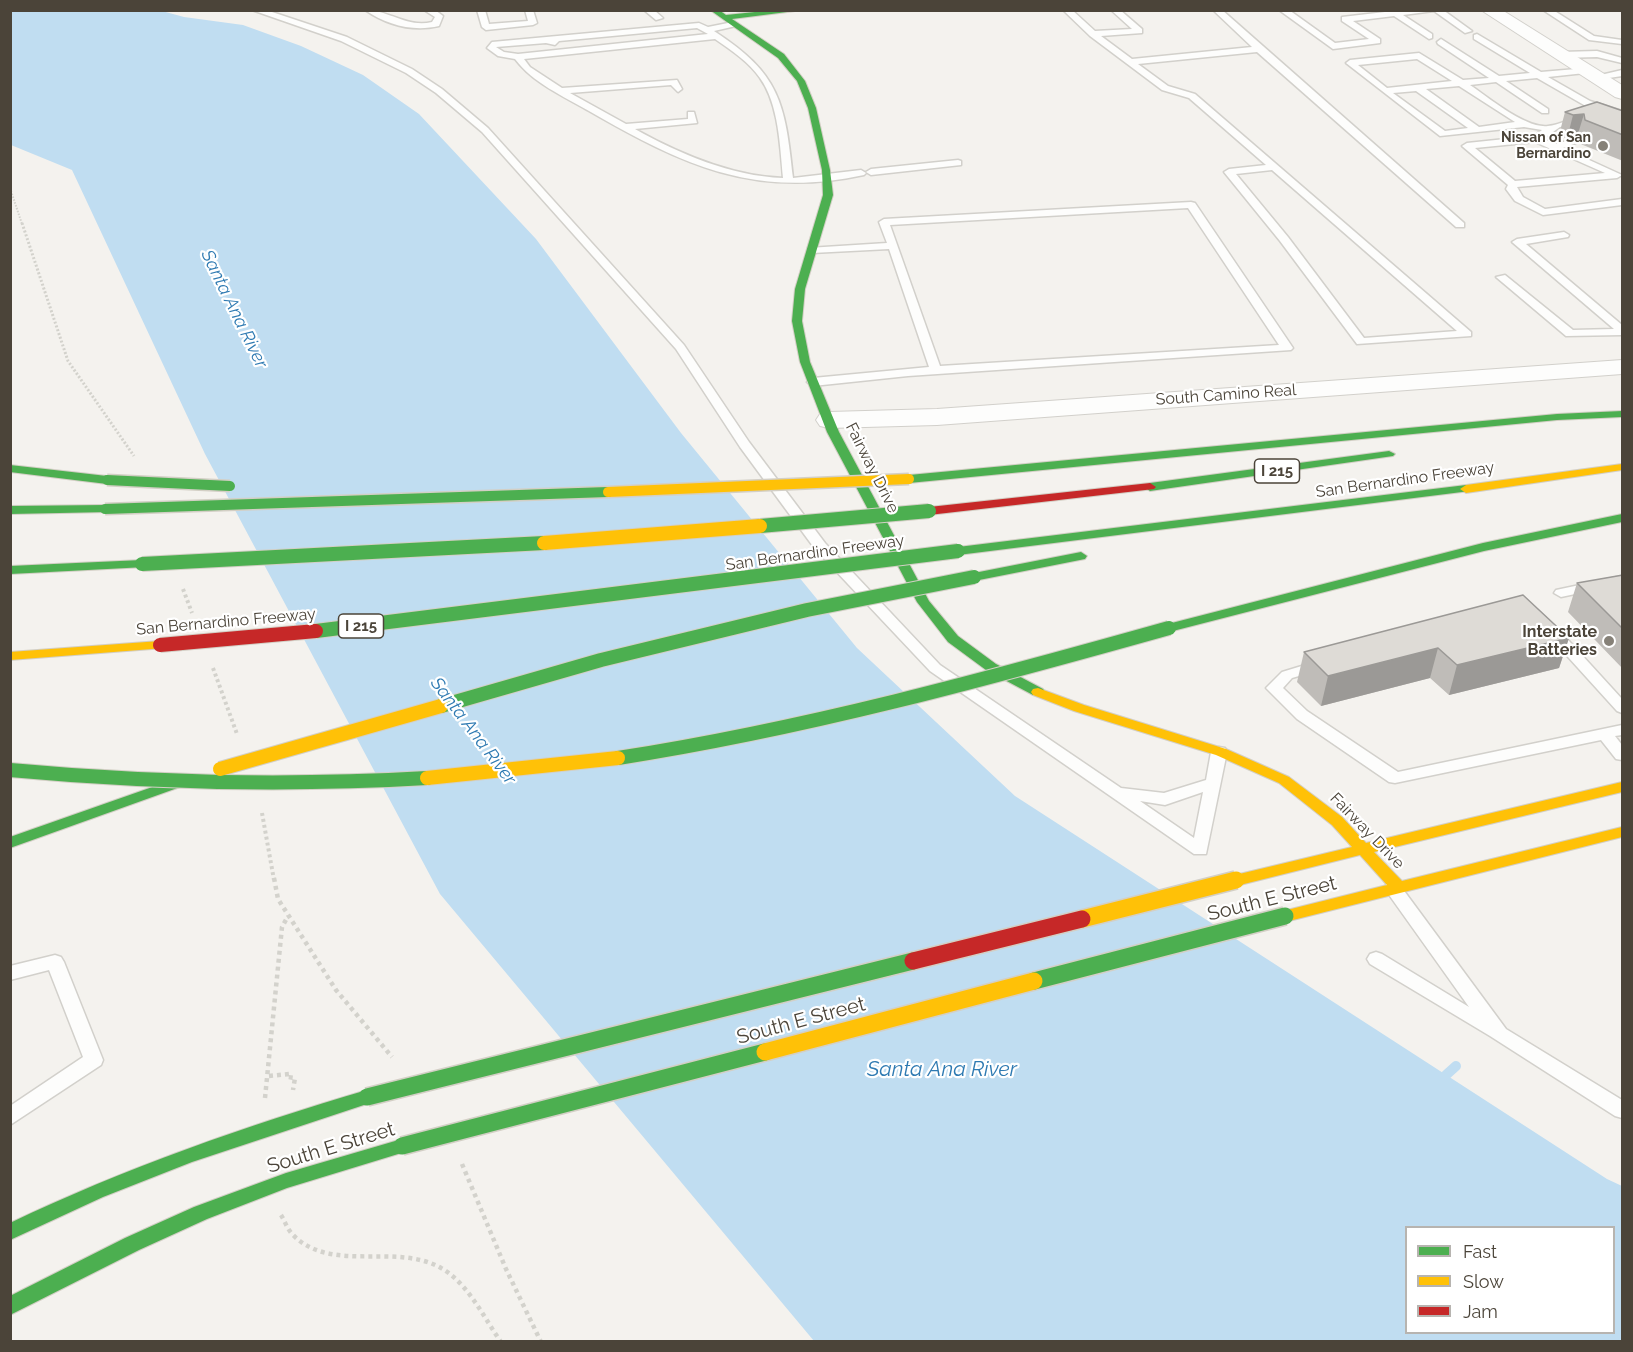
<!DOCTYPE html>
<style>
body{margin:0}
#map{position:relative;width:1633px;height:1352px;overflow:hidden;background:#f4f2ee;font-family:Raleway,sans-serif}
canvas{display:block}
.frame{position:absolute;inset:0;border:12px solid #4b4439;pointer-events:none}
.legend{position:absolute;left:1405px;top:1226px;width:210px;height:108px;box-sizing:border-box;background:#fff;border:2px solid #b7b4b0;margin:0;padding:8px 10px;list-style:none;font-size:18px;color:#4b4439}
.legend li{display:flex;align-items:center;gap:12px;height:30px}
.legend b{width:30px;border:2px solid #b7b4b0}
</style>
<div id="map">
<canvas width="1633" height="1352"></canvas>
<div class="frame"></div>
<ul class="legend">
<li><b style="height:8px;background:#4caf50"></b>Fast</li>
<li><b style="height:8px;background:#ffc107"></b>Slow</li>
<li><b style="height:8px;background:#c62828"></b>Jam</li>
</ul>
</div>
<script>
const ctx = document.querySelector('canvas').getContext('2d');
ctx.lineJoin = 'round';
function paint(path, color) { ctx.fillStyle = color; ctx.fill(path, 'evenodd'); }
function strokePath(path, color, width, dash) { ctx.strokeStyle = color; ctx.lineWidth = width; ctx.lineCap = dash ? 'butt' : 'round'; ctx.setLineDash(dash || []); ctx.stroke(path); }
function write(font, color, halo, rows, align = 'center') {
  ctx.font = font + ' Raleway,sans-serif'; ctx.lineWidth = 4.5; ctx.setLineDash([]); ctx.textBaseline = 'middle'; ctx.strokeStyle = halo; ctx.fillStyle = color; for (const [text, x, y, turn = 0] of rows) {
    ctx.save(); ctx.translate(x, y); ctx.rotate((+turn || 0) * Math.PI / 180); ctx.textAlign = isNaN(turn) ? turn : align; if (halo) ctx.strokeText(text, 0, 0); ctx.fillText(text, 0, 0); ctx.restore();
  }
}
paint(new Path2D(`
 M10 11H162L184 17 243 25 301 46 363 75 419 114 536 239 681 433 857 648 1015 796 1607 1179 1622 1186V1341H814L440 894 205 454 72 170 11 145ZM1406 1228H1614V1332H1406Z`), '#c0ddf1');
strokePath(new Path2D(`
 M1446 1075 1456 1066`), '#c0ddf1', 10);
const lane = new Path2D(`
 M252 10H266L347 37 412 69 442 89 488 128 684 345 749 442 825 543 940 665 1121 788 1164 793 1206 780 1211 752 1219 747 1225 748 1227 752 1206 854H1194L930 671 815 549 740 447 676 349 482 132 436 93 406 73 341 41ZM1203 792 1194 838 1140 801 1165 805Z
 M365 10C389 10 407 28 432 22L435 17 424 10H435L443 16 439 26C413 32 387 25 365 10Z
 M477 10H485L489 24 528 21 525 10H533L537 23 533 25 486 30 482 27Z
 M644 10H654L663 18 656 20Z
 M1063 10H1072L1095 31 1132 29 1111 10H1120L1142 29V33L1101 36 1132 59 1252 47 1213 10H1222L1464 223V227H1456L1257 52 1138 64 1168 86 1195 94 1471 332V336L1357 344 1280 241 1224 172 1229 169 1266 165 1189 98 1162 90 1090 36ZM1272 170 1457 331 1364 338 1288 237 1236 174Z
 M1279 10H1289L1335 43 1369 39 1342 21V17L1402 10H1443L1472 31 1465 33 1434 11 1403 15 1432 34V38L1429 39 1394 16 1353 21 1380 39V43L1333 49Z
 M1543 10H1553L1594 36 1622 40V44L1589 40Z
 M733 22 737 24 736 26 714 31C780 74 785 102 793 178L861 170 866 173 864 175C754 199 683 165 589 111 563 96 533 83 515 59L498 56 487 48 492 42 699 23 708 27ZM697 28 708 34 518 54 504 52 496 47 546 43 555 45 559 41ZM715 39C731 50 749 62 760 78 779 104 780 147 783 178 731 176 680 154 635 129L697 123 694 112H688V119L626 124 570 93 671 85 678 92 682 89 677 80 562 88 530 67 524 59Z
 M1477 34 1541 72 1588 68 1589 70 1585 73 1548 77 1590 101 1622 111V117L1584 105 1537 78 1506 81 1548 109V113H1542L1496 82 1470 85C1488 97 1526 129 1548 126 1560 125 1571 117 1584 119V123L1560 127 1543 139 1555 144 1576 139V143L1563 148 1622 175 1617 178 1517 187 1523 197 1545 209 1622 199V205L1543 215 1515 201 1506 189 1508 185 1462 146 1467 143 1534 136 1542 130 1524 127 1440 136 1346 63 1350 60 1419 53 1463 80 1489 78 1438 44 1437 42 1441 39 1499 76 1530 73 1474 39V35ZM1417 59 1452 81 1387 88 1358 65ZM1459 86 1515 122 1479 127 1426 89ZM1416 91 1468 128 1445 131 1393 93ZM1535 142 1605 173 1515 181 1475 148Z
 M1597 51 1622 58V63L1597 57 1561 58 1557 55 1561 52Z
 M1622 70V76L1596 80 1592 77Z
 M958 160 961 161V165L871 175 866 172 871 169Z
 M1191 202 1195 203 1293 348 1291 350 908 376 813 386 807 382 813 378 929 367 889 249 812 253 808 252V248L887 243 879 222 884 219ZM1188 208 1279 345 940 366 890 225Z
 M1564 232 1569 235 1568 237 1526 244 1622 325V335L1566 336 1496 277 1505 275 1573 330 1614 329 1512 242 1517 239Z
 M1622 576V584L1561 597 1554 593 1556 590Z
 M1554 629 1559 630 1622 699V713L1617 711 1549 636 1547 633 1549 630Z
 M1318 661 1323 663 1325 666 1323 669 1292 678 1283 688 1307 711 1398 772 1622 725V735L1615 736 1622 745V760L1616 759 1601 740 1395 783 1389 782 1297 719 1266 688 1282 672Z
 M1393 882 1399 884 1506 1029 1622 1100V1118L1615 1116 1490 1036 1370 964 1367 959 1370 954 1376 952 1382 954 1469 1007 1387 892 1384 888 1387 884Z
 M55 955 61 957 64 962 103 1060 101 1065 10 1125V1106L83 1057 49 970 10 980V966Z`);
const street = new Path2D(`
 M1481 10H1502L1622 85V99L1615 97Z
 M1622 360V374L937 425 829 428 820 426 816 420 820 414 829 412 937 409Z`);
const fast = new Path2D(`
 M710 10H719L726 15 774 10H803L732 19 784 54 805 81 816 108 830 170 833 195 805 289 802 321 810 362 839 432 929 601 958 636 996 664 1043 689 1045 692 1043 695H1033L986 670 948 642 917 602 827 432 800 362 792 321 795 289 823 195 822 170 808 108 797 81 778 58Z
 M1622 411V417L1557 420 909 483 903 479 909 475 1557 414Z
 M1389 451 1395 454 1393 456 1150 491 1144 487 1150 483Z
 M10 465 107 476 113 480 107 484 10 472Z
 M1466 485 1470 487 1472 489 1470 491 958 555 952 551 958 547Z
 M105 505 109 506 111 509 109 512 10 514V506Z
 M1622 514V522L1484 551 1169 632 1162 628 1164 625 1483 543Z
 M1081 552 1087 556 1085 559 974 581 968 577 974 573Z
 M142 560 146 561 148 564 146 567 10 574V566Z
 M178 778 183 780 185 783 183 786 10 848V837Z
 M367 1090 373 1092 376 1097 373 1102 192 1162 103 1197 10 1240V1223C125 1168 245 1126 367 1090Z
 M402 1139 408 1141 411 1146 408 1151 287 1188 207 1219 139 1250 10 1315V1296L125 1238 194 1207 286 1173Z`);
const slow = new Path2D(`
 M1622 464V470L1466 493 1460 489 1466 485Z
 M160 641 165 642 167 645 165 648 10 660V652Z
 M1038 688 1084 705 1226 749 1289 777 1342 817 1366 843 1622 782V792L1374 852 1402 881 1622 827V837L1285 922 1279 920 1277 916 1279 912 1387 885 1360 855 1236 886 1231 884 1228 880 1231 876 1352 847 1332 825 1279 783 1216 755 1074 711 1033 695 1031 692 1033 689Z`);
const jam = new Path2D(`
 M1150 483 1156 487 1154 489 929 515 923 511 929 507Z`);
strokePath(lane, '#d2d0cb', 3);
strokePath(street, '#d2d0cb', 2);
strokePath(fast, '#d3cfc5', 2);
strokePath(slow, '#d3cfc5', 2);
strokePath(jam, '#d3cfc5', 2);
strokePath(new Path2D(`
 M10 188 22 224`), '#d3d2cc', 2, [1.5, 1.5]);
strokePath(new Path2D(`
 M22 223 68 361 134 456`), '#d3d2cc', 3, [2, 2]);
strokePath(new Path2D(`
 M183 589 192 613
 M213 668 237 734
 M262 813 274 880`), '#d3d2cc', 4, [3, 3]);
strokePath(new Path2D(`
 M274 878 278 899 336 990 392 1057
 M269 1076 289 1074 288 1077 295 1078 293 1090
 M265 1098 282 927 288 916
 M462 1164 506 1269 541 1342
 M281 1215C285 1221 287 1229 293 1235 332 1274 395 1242 441 1268 468 1283 484 1318 501 1342`), '#d3d2cc', 4.5, [4, 4]);
paint(lane, '#fdfdfc');
paint(street, '#fdfdfc');
paint(fast, '#4caf50');
paint(slow, '#ffc107');
paint(jam, '#c62828');
const fastBridgeFar2 = new Path2D(`
 M107 480 230 486
 M105 509 608 492`);
const fastBridgeFar1 = new Path2D(`
 M760 526 929 511
 M142 564 544 543
 M316 631 958 551
 M441 706 601 660 807 610 974 577
 M618 758C805 729 987 679 1169 628
 M10 770C149 783 287 786 427 778`);
const fastBridge = new Path2D(`
 M1034 981 1285 916
 M367 1097 913 961
 M402 1146 765 1052`);
const slowBridgeFar2 = new Path2D(`
 M608 492 909 479`);
const slowBridgeFar1 = new Path2D(`
 M544 543 760 526
 M220 769 441 706
 M427 778 618 758`);
const slowBridge = new Path2D(`
 M1082 919 1236 880
 M765 1052 1034 981`);
const jamBridgeFar1 = new Path2D(`
 M160 645 316 631`);
const jamBridge = new Path2D(`
 M913 961 1082 919`);
strokePath(fastBridgeFar2, '#d3cfc5', 13, []);
strokePath(fastBridgeFar1, '#d3cfc5', 16, []);
strokePath(fastBridge, '#d3cfc5', 20, []);
strokePath(slowBridgeFar2, '#d3cfc5', 13, []);
strokePath(slowBridgeFar1, '#d3cfc5', 16, []);
strokePath(slowBridge, '#d3cfc5', 20, []);
strokePath(jamBridgeFar1, '#d3cfc5', 16, []);
strokePath(jamBridge, '#d3cfc5', 20, []);
strokePath(fastBridgeFar2, '#4caf50', 10);
strokePath(fastBridgeFar1, '#4caf50', 14);
strokePath(fastBridge, '#4caf50', 17);
strokePath(slowBridgeFar2, '#ffc107', 10);
strokePath(slowBridgeFar1, '#ffc107', 14);
strokePath(slowBridge, '#ffc107', 17);
strokePath(jamBridgeFar1, '#c62828', 14);
strokePath(jamBridge, '#c62828', 17);
paint(new Path2D(`
 M1623 111V161L1578 143 1577 137 1567 139 1559 135 1565 112Z
 M1623 575V669L1568 612 1577 583Z
 M1569 638 1559 668 1449 695 1430 678 1321 706 1297 682 1304 652Z`), '#bfbcb8');
paint(new Path2D(`
 M1584 114 1577 137 1567 139 1573 115Z
 M1569 638 1559 668 1449 695 1457 665Z
 M1438 648 1430 678 1321 706 1328 676Z`), '#9b9996');
const building = new Path2D(`
 M1597 102 1623 111V135L1585 120 1584 114 1573 115 1565 112Z
 M1623 575V629L1577 583Z
 M1523 595 1569 638 1457 665 1438 648 1328 676 1304 652Z`);
paint(building, '#dedbd6');
strokePath(building, '#9b9996', 1.5);
for (const [x, y, r, color] of [
 [1603,146,6,"#868178"],
 [1609,641,6,"#868178"]
]) { const dot = new Path2D(); dot.arc(x, y, r, 0, 2 * Math.PI); ctx.fillStyle = color; ctx.fill(dot); strokePath(dot, '#fff', 2); }
write('bold 14px', '#4b4439', '#fff', [
 ["Nissan of San",1591,138],
 ["Bernardino",1591,154]
], 'right');
for (const [x, y, w] of [
 [1277,471,45],
 [361,626,45]
]) { const box = new Path2D(); box.roundRect(x - w / 2, y - 12, w, 24, 4.5); ctx.fillStyle = '#fff'; ctx.fill(box); strokePath(box, '#4b4439', 1.5); }
write('bold 15px', '#4b4439', null, [
 ["I 215",1277,471],
 ["I 215",361,626]
]);
write('16px', '#4b4439', '#fff', [
 ["South Camino Real",1226,395,-4],
 ["Fairway Drive",872,468,63],
 ["San Bernardino Freeway",1405,480,-8],
 ["San Bernardino Freeway",815,553,-8],
 ["San Bernardino Freeway",226,622,-5],
 ["Fairway Drive",1367,831,46]
]);
write('bold 16px', '#4b4439', '#fff', [
 ["Interstate",1597,632],
 ["Batteries",1597,650]
], 'right');
write('italic 18px', '#2e7ab2', '#fff', [
 ["Santa Ana River",234,309,64],
 ["Santa Ana River",473,731,53]
]);
write('20px', '#4b4439', '#fff', [
 ["South E Street",1272,899,-14],
 ["South E Street",801,1021,-15],
 ["South E Street",331,1148,-17]
]);
write('italic 21px', '#2e7ab2', '#fff', [
 ["Santa Ana River",942,1070]
]);
</script>
